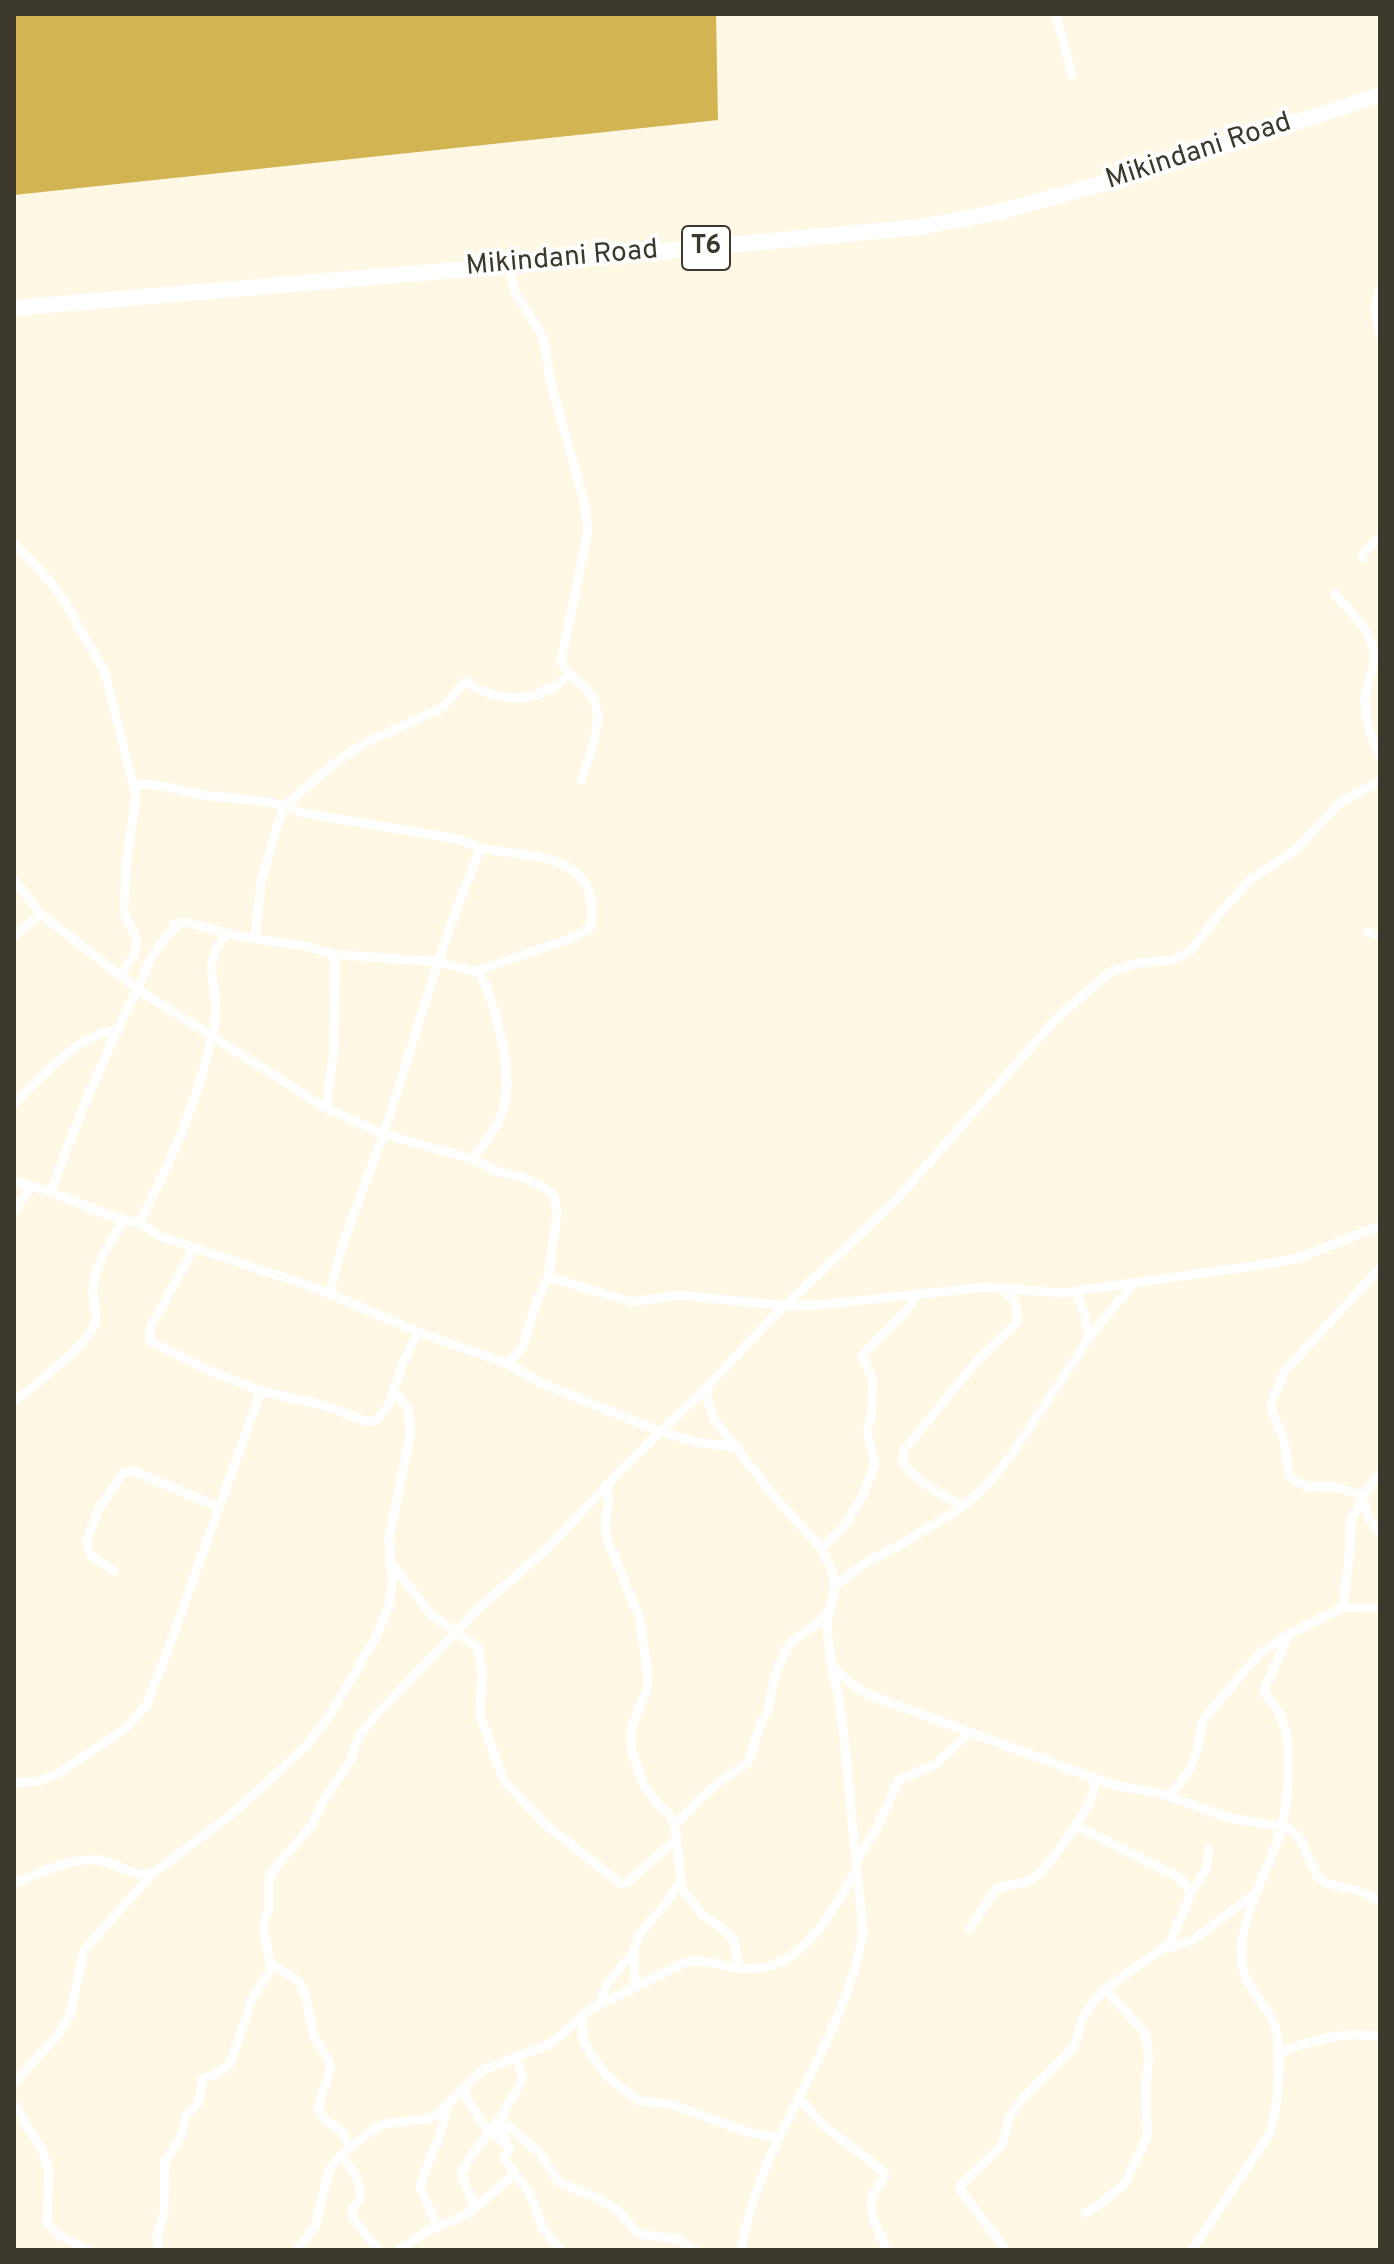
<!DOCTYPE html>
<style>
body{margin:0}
#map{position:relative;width:1394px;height:2264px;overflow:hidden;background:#fef8e5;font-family:Overpass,sans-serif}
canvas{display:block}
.frame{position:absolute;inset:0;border:16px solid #3c382c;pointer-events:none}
</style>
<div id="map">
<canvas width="1394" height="2264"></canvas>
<div class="frame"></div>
</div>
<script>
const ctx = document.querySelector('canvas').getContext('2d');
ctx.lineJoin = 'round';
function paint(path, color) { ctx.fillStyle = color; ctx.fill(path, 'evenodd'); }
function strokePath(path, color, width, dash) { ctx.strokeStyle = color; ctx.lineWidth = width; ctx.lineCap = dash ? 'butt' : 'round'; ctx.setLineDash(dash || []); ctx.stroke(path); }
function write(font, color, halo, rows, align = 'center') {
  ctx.font = font + ' Overpass,sans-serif'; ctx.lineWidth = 8; ctx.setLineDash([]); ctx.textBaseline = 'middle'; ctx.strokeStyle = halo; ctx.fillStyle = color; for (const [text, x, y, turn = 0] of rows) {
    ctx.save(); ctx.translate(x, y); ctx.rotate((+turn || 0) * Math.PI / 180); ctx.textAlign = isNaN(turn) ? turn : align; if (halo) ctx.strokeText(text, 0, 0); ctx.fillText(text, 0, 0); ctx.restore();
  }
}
paint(new Path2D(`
 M14 14H716L718 120 14 195Z`), '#d3b453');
strokePath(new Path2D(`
 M1056 14 1072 75
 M509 265 515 292 541 334 545 346 550 379 585 506 588 531 561 661C566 674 576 679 586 689 610 713 590 751 582 779
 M1380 289 1375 308 1380 335
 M14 544 42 572 64 600 105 673 131 777 136 794 126 868 124 914 137 940 134 955 121 974
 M1362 558 1366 550 1380 537
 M1335 594C1348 610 1366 625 1372 645 1379 669 1365 680 1365 701 1365 719 1371 740 1380 756
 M135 784C159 783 181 791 204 795 238 800 270 798 303 813L458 839C466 842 474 846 482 848 520 857 586 851 591 903 592 911 593 919 590 928L572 938 476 971
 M14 880 41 914 137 989 326 1108 383 1134 472 1159 497 1171 525 1178 550 1191 555 1200 557 1214 548 1277 538 1298 523 1345 518 1353 506 1363
 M1367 932 1380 936
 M14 936 41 914
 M255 939 261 882 278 823 286 805 332 765 365 743 442 708 466 681C483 697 529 706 547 688L551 690 569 675
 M14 1104C41 1077 78 1035 116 1030
 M326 1108 334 1049 335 965 332 954
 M14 1181 51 1192 116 1218 139 1223 162 1237 316 1288 418 1332 506 1363 543 1384 662 1432 700 1443 738 1447
 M51 1192C75 1123 104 1057 136 991 147 968 154 945 175 929L174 924 185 922 243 937 307 946 332 954 439 962 480 973C495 1006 514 1070 504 1106 499 1126 483 1143 472 1159
 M14 1212 31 1186
 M139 1223C171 1161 201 1095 214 1026 222 987 197 966 227 933
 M194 1248 150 1328V1341L210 1371 261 1391 326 1406 365 1421H376L388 1406 403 1363 418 1332
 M548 1277 632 1302 679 1295 786 1306 818 1305 986 1287 1062 1293 1274 1263 1298 1258 1380 1226
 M1076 1292 1085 1315 1089 1339
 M330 1294C341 1237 368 1181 386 1126 417 1033 442 937 481 848
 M708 1386 707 1399 714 1419 773 1495 821 1548 833 1573 835 1586 827 1624 831 1664 839 1699 844 1736 863 1932C844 2046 760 2136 741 2250
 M14 1401C32 1388 89 1343 95 1324 99 1313 91 1299 93 1287 95 1263 112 1240 124 1219
 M607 1486 609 1498 605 1521 607 1539 640 1619 648 1678 647 1689 631 1729V1749L644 1786 656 1802 670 1815 675 1826 682 1889 704 1916 717 1924 734 1940 739 1969
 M1364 1496 1332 1486 1308 1487 1294 1480 1289 1474 1283 1436 1273 1414 1271 1404 1284 1372 1380 1268
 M1363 1498 1369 1519 1380 1533
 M964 1506C948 1499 911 1478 904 1463 901 1458 903 1454 904 1450L976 1362 1016 1323C1020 1308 1014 1297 1001 1289
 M821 1548 844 1527 864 1493 875 1463 867 1431 871 1418 873 1380 862 1357C878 1334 904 1320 917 1294
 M392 1564 431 1615 478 1647 482 1671 480 1715 504 1781 546 1825 621 1884 628 1882 678 1837
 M114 1571 91 1556 86 1543 98 1510 123 1473 134 1471 218 1507
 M835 1586 865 1563 898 1546 964 1506 989 1483 1010 1457 1094 1331 1133 1284
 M1343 1607 1349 1559 1351 1520 1366 1491 1380 1473
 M831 1665 851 1684 872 1696 1083 1774 1113 1785 1159 1793 1230 1818 1288 1828 1300 1838 1317 1876 1326 1883 1359 1891 1380 1901
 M14 1783 40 1781 59 1773 125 1729 146 1706 166 1655 261 1391
 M1170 1797 1191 1767 1197 1751 1203 1720 1259 1654 1289 1634 1343 1607 1380 1608
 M1075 1825 1180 1878 1191 1893
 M675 1826C700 1797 715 1783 748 1763L761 1723 768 1710 774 1679 786 1649 794 1639 820 1622 828 1611
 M856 1861 874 1833 899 1780 936 1764 969 1733
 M14 1883C39 1874 71 1857 99 1860 118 1863 133 1879 153 1873L231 1815 303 1749 328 1718 376 1637 389 1606 392 1582 389 1538 411 1431 408 1408 394 1391
 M970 1928 996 1889C1008 1883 1022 1885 1032 1879 1047 1871 1090 1807 1094 1790 1095 1783 1094 1784 1092 1777
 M1166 1949 1193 1940 1254 1894
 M634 1951 635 1986
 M272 1964 300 1982 306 1997 313 2033 331 2066 318 2107 324 2119 341 2131 351 2147
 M599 2004 607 1984 634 1951 638 1936 667 1902 680 1882
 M582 2016 583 2040 591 2055 610 2079 639 2101 670 2104 751 2133 777 2137
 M1278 2054C1310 2040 1345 2030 1380 2037
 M516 2058 523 2078C511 2104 490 2119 510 2149L504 2159 529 2192 543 2228 560 2250
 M14 2083 57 2036 70 2015 84 1950 153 1873
 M463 2091 482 2123 504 2143
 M800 2099 822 2124 885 2173C883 2183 875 2188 872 2197 867 2213 881 2236 887 2250
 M14 2104 42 2150 49 2170 47 2223 59 2235 88 2250
 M502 2121 541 2154 557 2180 563 2184 599 2199 618 2211 635 2230 644 2235 678 2239 695 2250
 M341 2155C349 2165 363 2185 360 2199 359 2201 353 2209 352 2210L353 2218 378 2250
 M471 2211 514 2175
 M1085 2213 1103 2202 1125 2183 1147 2136 1146 2083 1149 2056 1145 2033 1105 1989
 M438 2227 420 2187C427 2160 443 2137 446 2108
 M158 2250 157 2235 164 2215 165 2161 180 2139 186 2116 199 2102 203 2078 219 2073 230 2064 253 1997 271 1969 263 1926 269 1908V1879L275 1868 312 1825 324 1799 351 1759 358 1738 372 1719 480 1607 548 1548 623 1468 708 1386 769 1321 895 1201 1057 1018 1110 972 1137 963 1172 960 1191 951 1218 915 1252 878 1293 852 1341 802 1380 781
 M297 2250 315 2227 329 2170 341 2155 371 2131 383 2124 427 2119 438 2114 481 2071 552 2043 589 2010 684 1963C704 1957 718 1966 738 1968 800 1976 828 1917 855 1872
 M398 2250 426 2232 469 2213 473 2201 461 2174 473 2153 503 2114
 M1006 2250 961 2191 960 2186 1002 2145 1009 2119 1020 2101 1074 2047 1081 2023 1091 2005 1105 1989 1170 1943 1191 1893 1206 1869 1209 1849
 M1192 2250 1267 2138C1279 2116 1283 2047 1274 2023 1265 2004 1245 1986 1242 1964 1236 1928 1265 1875 1277 1842 1284 1821 1288 1797 1288 1775 1289 1757 1288 1731 1280 1715 1276 1705 1266 1699 1264 1690L1289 1634`), '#fff', 9);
strokePath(new Path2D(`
 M14 308 571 260 920 227 999 212 1130 176 1380 95`), '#fff', 16);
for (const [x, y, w] of [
 [706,248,48]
]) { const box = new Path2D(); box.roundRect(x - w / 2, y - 22, w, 44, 6); ctx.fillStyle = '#fff'; ctx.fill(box); strokePath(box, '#3c382c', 2); }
write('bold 26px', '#3c382c', null, [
 ["T6",706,248]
]);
write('28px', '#3c382c', '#fff', [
 ["Mikindani Road",1199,153,-18],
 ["Mikindani Road",562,260,-5]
]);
</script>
